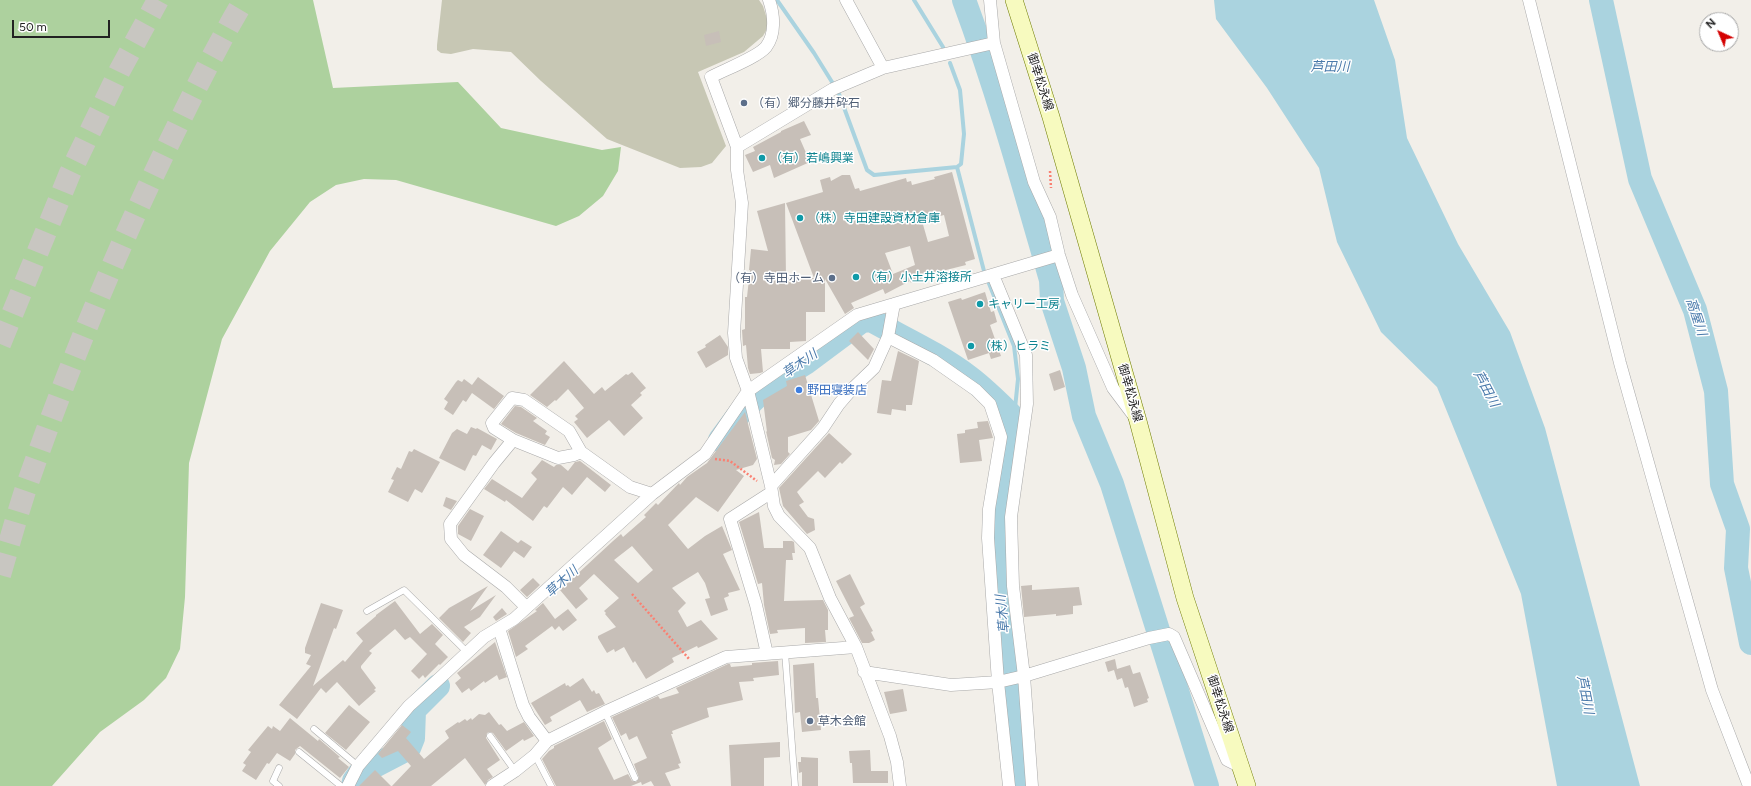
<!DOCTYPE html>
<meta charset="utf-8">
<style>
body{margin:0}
#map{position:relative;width:1751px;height:786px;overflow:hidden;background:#f2efe9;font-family:Figtree,sans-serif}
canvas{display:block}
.north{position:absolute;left:1699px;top:12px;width:40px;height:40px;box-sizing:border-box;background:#fff;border:1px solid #a7a7a7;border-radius:50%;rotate:316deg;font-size:11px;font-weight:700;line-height:16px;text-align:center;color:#222}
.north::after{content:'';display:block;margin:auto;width:14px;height:18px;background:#d40000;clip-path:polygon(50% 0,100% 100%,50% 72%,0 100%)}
.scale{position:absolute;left:12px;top:20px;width:98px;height:18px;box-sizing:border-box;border:2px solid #222;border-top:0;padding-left:5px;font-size:12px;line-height:14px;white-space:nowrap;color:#222;-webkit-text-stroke:3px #fff;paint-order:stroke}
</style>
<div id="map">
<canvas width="1751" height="786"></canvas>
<div class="north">N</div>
<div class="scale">50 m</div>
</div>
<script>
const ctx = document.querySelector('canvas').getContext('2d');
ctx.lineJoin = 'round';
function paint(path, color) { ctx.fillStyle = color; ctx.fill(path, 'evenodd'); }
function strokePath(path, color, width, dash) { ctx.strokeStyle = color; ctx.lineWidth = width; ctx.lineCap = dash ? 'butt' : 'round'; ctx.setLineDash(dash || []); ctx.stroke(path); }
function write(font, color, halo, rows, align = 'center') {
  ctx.font = font + ' Figtree,"Noto Sans JP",sans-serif'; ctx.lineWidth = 3; ctx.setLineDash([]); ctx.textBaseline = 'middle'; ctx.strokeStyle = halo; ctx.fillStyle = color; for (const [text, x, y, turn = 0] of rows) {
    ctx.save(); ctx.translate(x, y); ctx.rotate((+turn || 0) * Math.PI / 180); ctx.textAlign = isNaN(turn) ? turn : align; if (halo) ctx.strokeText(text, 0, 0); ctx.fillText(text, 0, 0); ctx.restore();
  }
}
paint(new Path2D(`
 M442 0H759L763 6 768 22V27L763 36 744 52 698 72 726 146 712 163 701 167 680 168 607 139 541 81 511 52 473 49 451 54 441 53 437 50V45Z`), '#c7c7b4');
paint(new Path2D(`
 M0 0H313L333 88 458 82 501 128 602 150 621 147 618 171 603 196 579 216 556 226 396 180 364 179 336 185 310 202 270 251 222 339 189 463 185 597 180 649 166 678 144 700 100 732 52 786H0Z`), '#add19e');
paint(new Path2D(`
 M1214 0H1374L1395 60 1407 138 1458 244 1510 332 1545 428 1640 786H1557L1521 594 1437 387 1381 332 1337 242 1319 168 1267 88 1216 19Z`), '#aad3df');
strokePath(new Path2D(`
 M777 0 814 53 832 82
 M914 0 943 47
 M950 63 960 90 964 134 961 164 957 167 984 271 1014 346 1018 379 1014 418
 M839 94 867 170 874 175 957 167`), '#aad3df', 4);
strokePath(new Path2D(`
 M964 0C998 92 1024 186 1051 280L1052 301 1074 368 1084 416 1112 484 1207 786
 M1601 0 1640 179 1695 310 1716 391 1722 484 1738 529 1736 568 1751 643
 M720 440 740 413 768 386 807 362 862 321 871 320C903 338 939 354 969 377 985 389 1000 404 1014 418L999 523 1000 587 1022 786
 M353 786 354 781 359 774 409 748 413 738 414 710 438 686`), '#aad3df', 24);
paint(new Path2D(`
 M719 31 721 42 706 46 704 35Z
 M804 121 811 135 800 139 810 162 774 178 770 165 753 172 745 155 755 151 753 147 781 132V131Z
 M952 172 975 259 965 262 966 265 922 276V278L911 283 910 281 885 294 883 289 851 303 854 308 845 314 825 279V312H806V341L790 342V349H761L763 372 760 373 750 374 748 368 746 345 743 346 742 330 745 329V297H747L750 270H749L751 249 768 251 757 211 785 203 786 278H814L786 203 823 192 820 180 830 177 831 181 842 175H850L855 189 859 188 860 191 906 178 907 182 911 181 912 185 935 179 934 177ZM944 215 949 236 928 242 922 221ZM910 246 915 265 893 274 885 253Z
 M985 292 991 312 994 311 997 322 990 325 1001 356 991 359 989 353 968 360 948 302 961 298 962 300Z
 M858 332 874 349 868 360 849 341Z
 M720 335 728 347V355L706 368 697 352 706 347 705 345Z
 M898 351 919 361 912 405H906V411L892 409 891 415 877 413 882 380 891 381Z
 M564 361 594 394 602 387 605 391 626 374 628 375 632 372 646 388 640 393 642 395 631 405 643 418 624 436 609 420 587 438 574 422 578 419 575 416 584 408 568 389 556 401 555 400 547 407 530 395Z
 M1060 370 1065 387 1054 391 1049 374Z
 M805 375 819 421 811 430 788 437V452L790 454 781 464 774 465 775 460 772 458 766 431 767 432 763 400 787 386 786 381Z
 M478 377 504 396 494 409 472 393 466 402 463 400 453 415 444 409 448 402 444 399 456 382 458 380 462 382 464 379 472 385Z
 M515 406 521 407 537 418 533 421 547 431 545 434 550 437 545 445 516 433 501 424Z
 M745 412 757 459 753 465 736 470 744 476 718 512 696 497 668 525 688 549 705 536 722 526 732 550 723 554 740 590 728 593 729 596 724 598 728 610 711 616 705 599 710 598 705 583 698 572 672 588 686 603 678 611 687 627 701 620 718 639 698 648 697 646 672 658 674 662 646 679 635 661 633 663 624 647 615 652 614 649 607 653 598 638V636L616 627 605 614 606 613 604 611 619 598 594 574 579 588 588 599 576 609 560 590 613 541 621 534 623 537 646 517 644 515 656 503 658 505 679 483 680 485 687 477 707 463ZM632 546 653 570 638 583 614 560Z
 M988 421 993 438 979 440 982 461 960 463 957 434 965 433V430L978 428 977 422Z
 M471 427 476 429 477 428 497 439 491 450 482 445 476 456 473 455 465 471 439 458 452 433 457 429 467 434Z
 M829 433 852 454 842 464 840 462 825 478 818 471 797 492 804 502 799 505 808 517 814 519 815 530 807 534 783 506 779 488Z
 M414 449 440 462 422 493 415 489 408 502 388 492 394 480 391 479 397 467 401 469 409 451 412 452Z
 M542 460 554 467 556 465H561L568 471 575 462 580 461 611 485 605 492 587 477 572 495 563 487 547 508 544 506 533 521 506 500 505 502 484 489 492 479 522 498 537 479 531 473Z
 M446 497 457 501 451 510 443 506Z
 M470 509 484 516 471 541 458 534V526Z
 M759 512 764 548H783V541H792L794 542 795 553H792L793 560H786L784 601 823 600 828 610V630H825L826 642 805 643V628L777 630 778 633 770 634 764 605 762 583 758 584 739 522Z
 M501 531 518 543 521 540 532 547 524 558 514 551 501 568 483 555Z
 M850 574 865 604 860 607 873 631 871 632 875 640 869 643H862L849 618 854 616 836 581Z
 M533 578 540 585 527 597 520 590Z
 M1032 585V590L1079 587 1082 605 1073 606V614L1056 616V614L1024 617 1021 586Z
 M488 586 470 611 496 595 480 617 464 627 471 633 463 642 439 618 449 608Z
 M395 601 420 634 432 624 443 635 435 644 448 657 440 665 439 664 425 678 423 675 419 679 411 671 427 654 410 637 405 640 395 629 369 651 372 653 361 666V668L376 688 374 690 376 691 359 706 337 682 326 693 321 688 297 719 279 705 311 666 306 664 311 655 305 653V648L321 603 343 610 336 629 334 628 313 686 343 660 345 662 363 641 356 633 376 616V615Z
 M543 603 555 619 568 609 577 620 563 631 559 626 555 630 552 626 525 646 528 649 516 657 508 631 537 611 535 610Z
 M502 608 507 614 496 621 493 617Z
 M495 642 507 677 499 680 497 675 485 683 484 681 471 691 469 688 462 693 455 683 461 678 457 673Z
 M1115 659 1117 669 1130 665 1133 674 1140 672 1149 698 1147 699 1148 702 1134 707 1128 687 1125 688 1122 678 1117 680 1114 670 1108 672 1105 662Z
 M778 661 779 675 753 678 754 681 739 682 743 700 707 708 709 717 672 731 673 734H671L681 763 678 764 680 768 665 773 671 786H654L651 781 642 785 641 782 631 786H556L542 759 549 751 554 748V746L604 721 612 739 598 748 614 780 628 774 632 781 636 782 639 778 634 764 647 758 637 736 629 740 626 733 621 736 612 717 658 696 660 699 679 693 676 688 728 664H730L731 667 752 665V663Z
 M814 663 816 698H818L821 730 802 732 800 712 795 713 793 665Z
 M583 678 592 692 594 690 596 694 599 693 605 704 587 712 580 700 550 717 552 721 545 725 531 703 565 683 566 686 568 685 570 687Z
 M903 689 907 711 890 714 884 692Z
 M349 705 370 722 346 750 325 733Z
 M489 712 499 725 501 724 507 731 524 722 534 736 524 741 523 739 506 751 493 733 490 732 487 733 486 738 500 760 487 769 493 777 488 780 485 785 465 758 431 786H392L411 766 398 751 382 758 378 754 402 725 411 732 406 738 424 759 449 738 445 731 458 722 459 723 465 719 467 721 471 718 472 720 479 714 485 715Z
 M290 718 318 741 319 739 340 757 338 758 349 767 340 778 300 746 295 750V754L290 761 277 753 269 764 267 763 256 780 242 771 246 765 243 763 251 752 248 750 268 726 272 729 273 726 280 731Z
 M780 742V757L764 758V786H731L729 745Z
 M870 750 871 771H888V783H853L852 763H850L849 751Z
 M801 757 818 758V786H802V772L799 773 798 762H801Z
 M375 770 391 786H359Z`), '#c7bfb8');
strokePath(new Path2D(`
 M0 344 70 173 120 70 158 0
 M0 575C8 547 16 519 25 491 66 373 113 257 168 145 192 96 216 47 244 0`), '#c8c6c1', 22, [22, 11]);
const lane = new Path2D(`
 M367 611 404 590 467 652
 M785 652 795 786
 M605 712 635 778
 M314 729 358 766
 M490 736 515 771
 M299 752 341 786
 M535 755 551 786
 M279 786 273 781 279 768`);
const street = new Path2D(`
 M769 0C774 14 776 34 766 47 758 57 724 70 711 77L737 147V170L742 203 734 333 736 358 748 391 771 486 774 506 779 516 810 548 830 598 856 647 890 736 897 762 900 786
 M846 0 883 68
 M990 0 994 43 1034 182 1050 217 1059 255 1072 295 1113 388 1134 416
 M1529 0 1620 363 1712 690 1749 786
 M737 147 833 89 883 68 994 43
 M993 275 1026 355 1027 404 1011 517 1013 586 1024 676 1032 786
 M888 337 933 360 976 390 990 404 1001 437 989 509 988 538 998 682 1009 786
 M513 440 494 463 450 524 451 539 464 555 506 587 526 607
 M581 452 574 455 558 458 513 440 494 428 492 423 512 398 524 400 569 431 581 452 630 487 652 494
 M771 486 823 428 839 404 851 390 874 368 888 337 894 304
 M499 628 523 705 529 717 547 741
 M767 654 756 605 730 519 772 492
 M864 672 951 685 998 682 1024 676 1149 638 1169 634 1174 637 1227 760 1241 767
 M348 786 358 766 409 706 441 677 484 637 514 619 652 494 705 454 748 391 857 315 1059 255
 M492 786 515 771 535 755 547 741 605 712 726 657 856 647`);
const secondary = new Path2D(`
 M1014 0 1051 117 1138 421 1185 598 1247 786`);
strokePath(lane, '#a9a9a9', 7);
strokePath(street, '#a9a9a9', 13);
strokePath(secondary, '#707d05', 18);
strokePath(new Path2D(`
 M1050 171 1051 188
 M715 459 730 461 757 481
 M632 594 690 660`), '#fa8072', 2.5, [2, 2]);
strokePath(lane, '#fff', 6);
strokePath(street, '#fff', 12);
strokePath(secondary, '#f7fabf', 17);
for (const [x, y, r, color] of [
 [744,103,4,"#5c6f8a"],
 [762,158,4,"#0f9aa8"],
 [800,218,4,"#0f9aa8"],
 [856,277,4,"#0f9aa8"],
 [832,278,4,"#5c6f8a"],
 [980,304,4,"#0f9aa8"],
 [971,346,4,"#0f9aa8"],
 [799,390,4,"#3f7fe0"],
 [810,721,4,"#5c6f8a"]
]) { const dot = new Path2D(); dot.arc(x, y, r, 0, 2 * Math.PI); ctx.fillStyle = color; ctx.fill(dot); strokePath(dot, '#fff', 1.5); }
write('12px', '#222', '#fff', [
 ["御幸松永線",1040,82,72],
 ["御幸松永線",1130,393,74],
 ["御幸松永線",1220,704,72]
]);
write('12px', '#4e5e75', '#fff', [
 ["（有）郷分藤井砕石",752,103],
 ["（有）寺田ホーム",824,278,"right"],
 ["草木会館",818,721]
], 'left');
write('12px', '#0d838f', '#fff', [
 ["（有）若嶋興業",770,158],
 ["（株）寺田建設資材倉庫",808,218],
 ["（有）小土井溶接所",864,277],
 ["キャリー工房",988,304],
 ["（株）ヒラミ",979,346]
], 'left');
write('12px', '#366cbe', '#fff', [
 ["野田寝装店",807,390]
], 'left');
write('italic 13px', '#4a7aab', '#fff', [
 ["芦田川",1330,67],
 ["高屋川",1696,317,72],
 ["草木川",800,364,-35],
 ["芦田川",1486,389,62],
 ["草木川",562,582,-42],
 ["草木川",1003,614,-96],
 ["芦田川",1585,695,79]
]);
</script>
